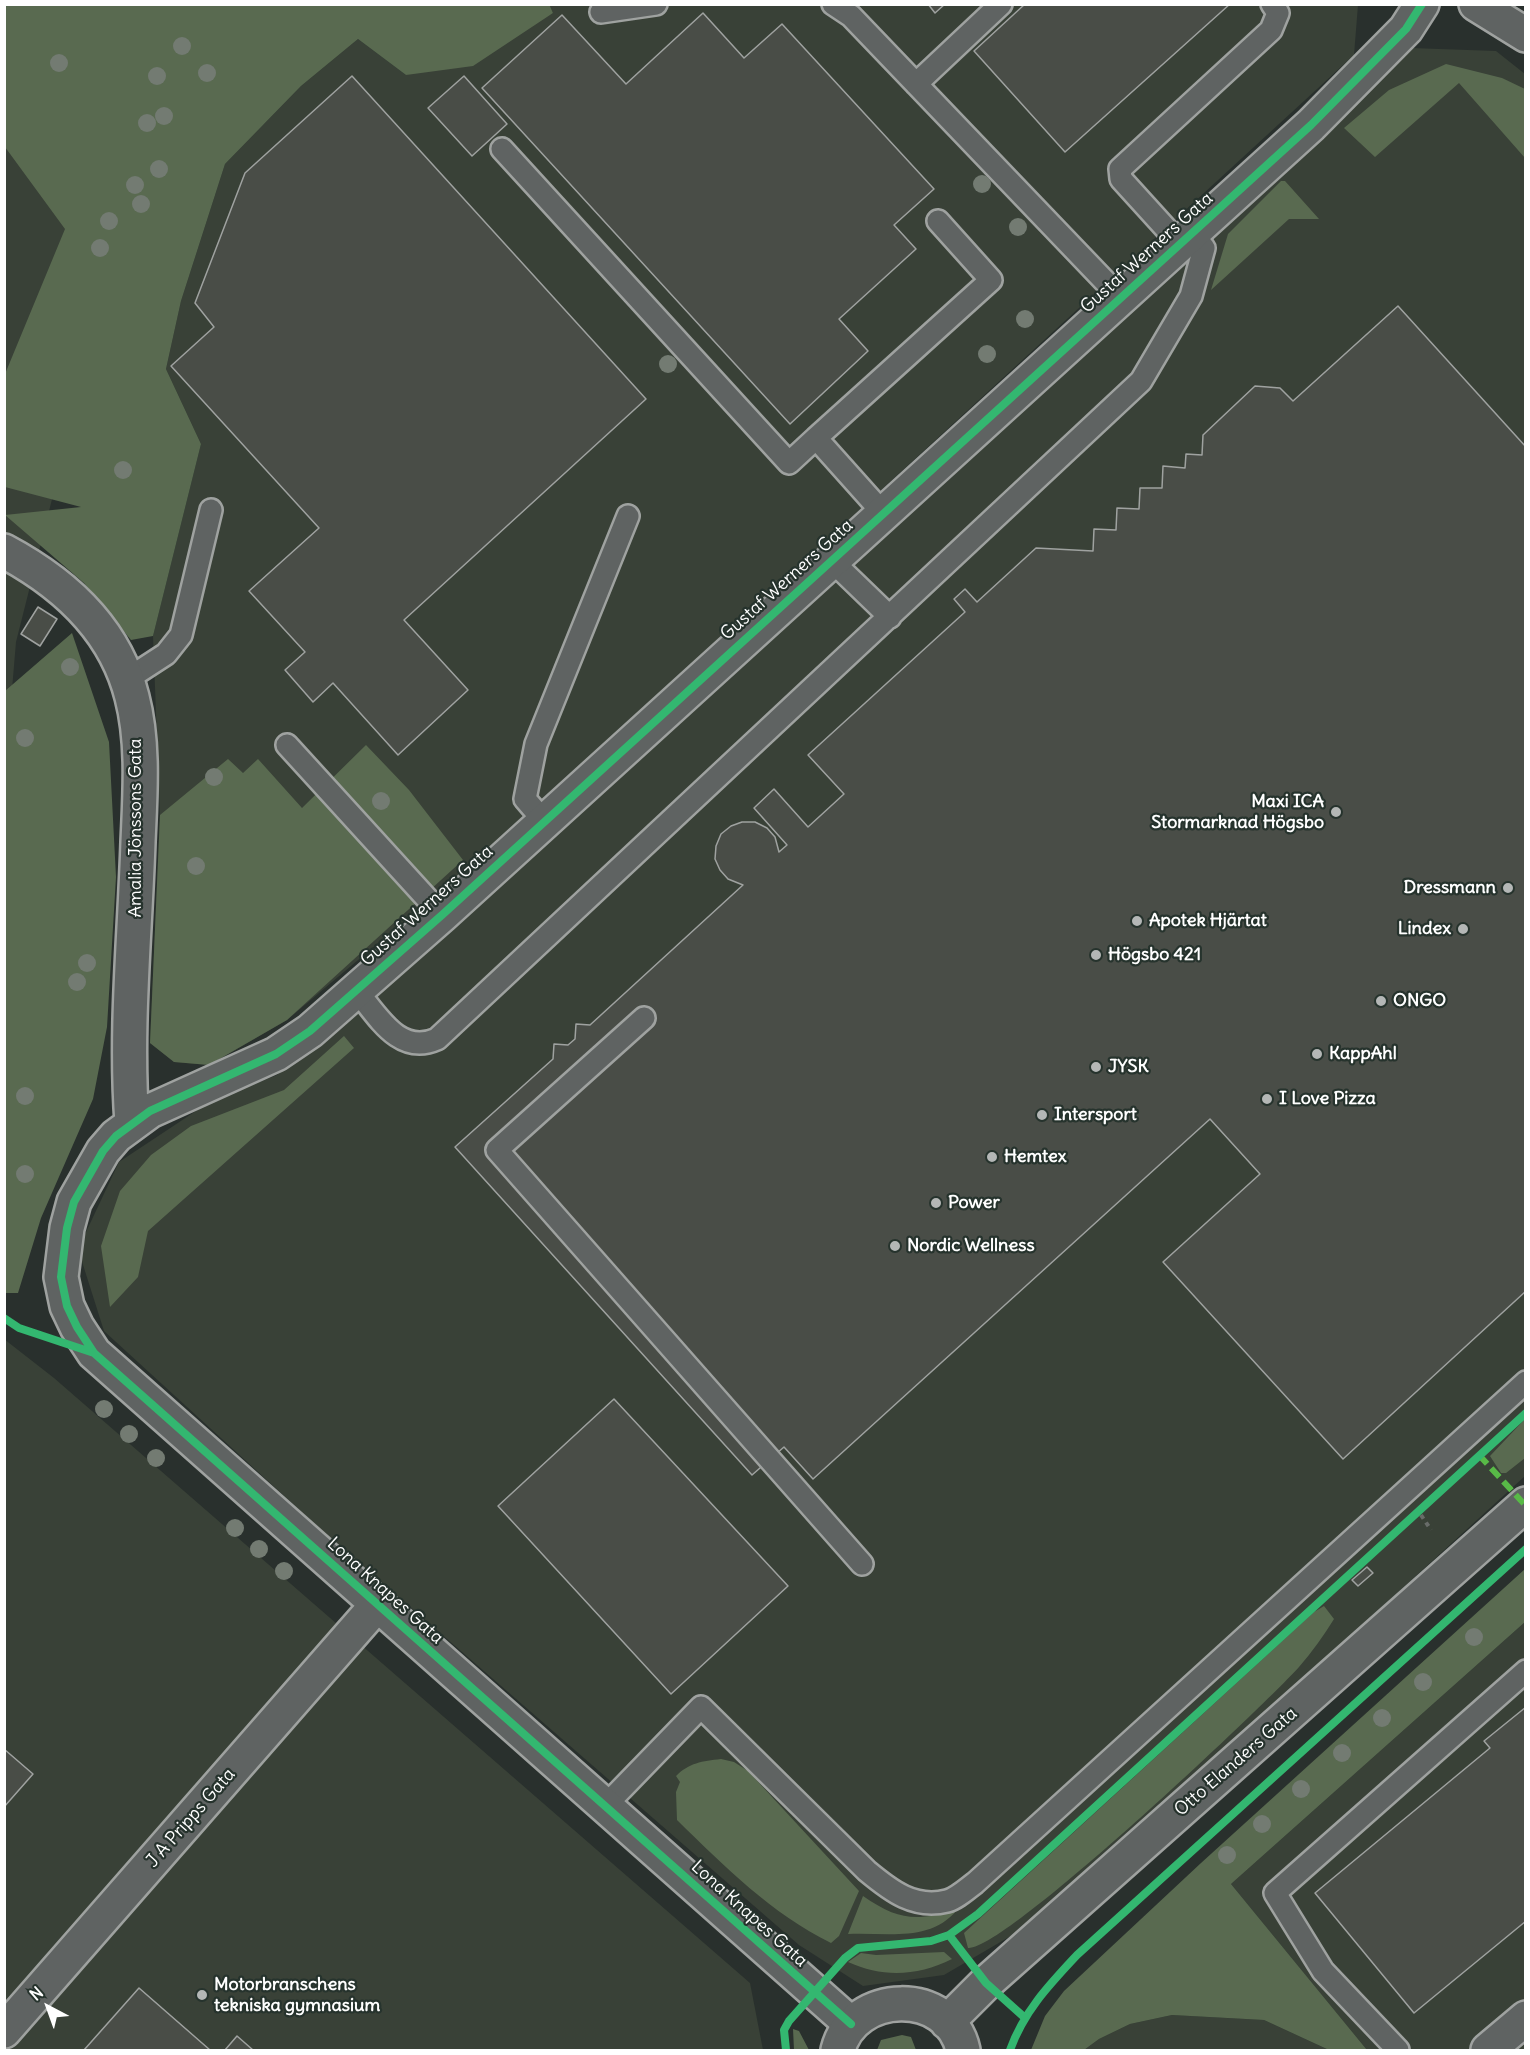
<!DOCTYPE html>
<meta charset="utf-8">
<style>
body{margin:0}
#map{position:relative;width:1530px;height:2055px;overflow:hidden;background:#29302d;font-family:Delius,sans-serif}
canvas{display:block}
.frame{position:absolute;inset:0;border:6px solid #fff;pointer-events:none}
.north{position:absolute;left:18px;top:1977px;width:60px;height:60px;-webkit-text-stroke:4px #26332d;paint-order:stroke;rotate:319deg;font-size:16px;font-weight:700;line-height:24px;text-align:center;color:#fff}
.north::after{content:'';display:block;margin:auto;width:21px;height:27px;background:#fff;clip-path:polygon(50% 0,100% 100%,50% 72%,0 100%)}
</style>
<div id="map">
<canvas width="1530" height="2055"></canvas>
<div class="frame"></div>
<div class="north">N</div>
</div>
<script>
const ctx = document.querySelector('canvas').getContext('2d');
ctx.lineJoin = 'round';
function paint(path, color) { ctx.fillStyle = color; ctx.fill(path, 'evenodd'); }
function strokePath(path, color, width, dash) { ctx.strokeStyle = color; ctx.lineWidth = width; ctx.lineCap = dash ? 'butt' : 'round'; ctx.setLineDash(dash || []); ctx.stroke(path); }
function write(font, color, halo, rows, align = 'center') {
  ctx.font = font + ' Delius,sans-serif'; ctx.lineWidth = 4.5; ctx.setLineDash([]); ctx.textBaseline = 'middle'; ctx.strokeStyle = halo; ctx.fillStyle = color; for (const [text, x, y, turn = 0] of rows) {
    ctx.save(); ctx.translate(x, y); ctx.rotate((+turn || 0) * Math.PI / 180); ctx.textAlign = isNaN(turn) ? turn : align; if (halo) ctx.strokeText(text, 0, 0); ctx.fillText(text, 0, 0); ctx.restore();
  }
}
paint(new Path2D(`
 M549 5H1358L1354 55 505 836 287 1020 209 1065 174 1062 150 1043 160 815 153 636 201 444 166 369 181 301 225 164 301 86 358 39 406 75 553 13Z
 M1411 48 1496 51 1525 74V1476L1134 1834 1021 1930 944 1975 863 1986 799 1945 316 1525 104 1331 78 1249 119 1162 208 1103 277 1075Z
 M5 126 104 293 16 642 7 749 5 751Z
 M4 1339 54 1378 750 1983 763 2050H5Z
 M1525 1622V2050H1367L1231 1884Z
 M1172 2015 1264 2020 1329 2050H1084L1099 2039 1130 2024Z`), '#394137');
paint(new Path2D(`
 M5 4H549L553 13 473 66 406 75 358 39 301 86 225 164 181 301 166 369 201 444 153 636 131 640 84 583 5 515 81 507 5 487V374L65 229 5 147Z
 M1446 64 1502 78 1525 89V158L1459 83 1375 157 1344 128 1389 90Z
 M1281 181H1285L1319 219H1289L1211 290 1228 234Z
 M72 633 109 742 116 877 107 1027 93 1099 41 1218 18 1293H5V691Z
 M366 745 409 790 463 860 287 1020 209 1065 174 1062 150 1043 160 815 228 759 243 773 258 759 302 808Z
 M344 1036 354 1048 148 1231 138 1277 110 1307 101 1246 120 1191 151 1155 191 1126 284 1090Z
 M1525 1419V1458L1506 1473H1501L1490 1456Z
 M1525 1569V1622L1231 1884 1367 2050H1329L1264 2020 1172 2015 1130 2024 1099 2039 1084 2050H1031L1045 2016 1064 1991 1201 1863Z
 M1324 1606 1334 1619C1324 1635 1312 1652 1299 1667 1264 1706 1004 1952 968 1948L964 1933 1314 1612Z
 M721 1759 734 1762 748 1771 859 1891 839 1936 831 1943C772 1914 724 1866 677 1820L676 1792 680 1782 676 1776C689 1763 702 1761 721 1759Z
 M863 1896C899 1921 916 1921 957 1910 930 1943 885 1932 848 1934Z
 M944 1952 952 1959C918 1976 883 1978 848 1962L861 1953 876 1955Z
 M793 2029 799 2031 809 2050H794Z
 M902 2035 911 2037 916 2050H877L881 2040Z`), '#596a50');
const building = new Path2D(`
 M928 4H945L935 13Z
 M1025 4H1230L1065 152 974 51Z
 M703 13 744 58 782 24 934 189 894 225 916 249 839 319 868 351 790 424 482 88 562 15 626 84Z
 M352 76 646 399 404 620 468 690 398 755 333 683 313 702 285 670 305 652 249 591 319 528 171 366 214 327 195 303 245 173Z
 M464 76 507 124 472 156 428 108Z
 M1398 306 1526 447V1291L1343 1459 1163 1262 1260 1174 1210 1119 813 1479 784 1447 752 1475 455 1147 553 1059 554 1044 568 1045 575 1039 576 1024 590 1025 743 885 728 879 720 870 715 859 716 846 721 834 731 826 742 822H755L767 828 775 837 779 852 787 845 754 808 774 789 808 827 844 794 808 755 965 612 954 599 965 589 977 602 1036 548 1093 551 1094 529 1116 530 1117 508 1139 509 1140 488H1162L1163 466 1185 468 1186 454 1202 455 1203 435 1255 386 1280 388 1293 401Z
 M38 607 57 619 40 646 21 634Z
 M614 1399 788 1586 671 1694 498 1506Z
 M1367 1567 1373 1573 1358 1586 1352 1580Z
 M1526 1707V1921L1414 2013 1315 1893 1490 1748 1484 1741Z
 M4 1749 33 1774 4 1807Z
 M139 1988 210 2050H84Z
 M237 2036 253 2050H225Z`);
paint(building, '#494d47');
strokePath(building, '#9fa2a0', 1.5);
const service = new Path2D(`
 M833 4 851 16 1120 297
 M601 12 656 4
 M916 84 1001 4
 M502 149 789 463 816 438 883 513
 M1180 244 1121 179 1120 169 1271 30 1278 13 1272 4
 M816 438 991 280 938 221
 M831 560 890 617
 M126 680 166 654 181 635 211 510
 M287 745 442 915
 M544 821 525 799 536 744 628 516
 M356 990C378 1016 399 1056 437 1039L1141 381 1191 296 1204 248 1192 233
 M644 1018 497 1150 862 1564
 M606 1805 701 1707 867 1871C891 1891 914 1909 947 1901 956 1899 967 1889 975 1883L1526 1382
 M1398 2050 1323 1971 1275 1893 1526 1671`);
const minor = new Path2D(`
 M4 551C64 583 115 629 132 697 144 743 140 795 138 842 135 935 125 1030 132 1123
 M851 2024 94 1353 77 1327 67 1306 61 1277 67 1228 74 1202 103 1151 116 1136 150 1111 276 1054 310 1031 442 915 1311 125 1406 29 1422 4
 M4 2031 377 1605
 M1488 2050 1526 2018`);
const tertiary = new Path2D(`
 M1476 4 1526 35
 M947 2022 986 1983 1526 1504
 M838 2050C853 1990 949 1987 963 2050`);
strokePath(service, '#9fa2a0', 26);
strokePath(minor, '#9fa2a0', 38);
strokePath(tertiary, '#9fa2a0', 38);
strokePath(new Path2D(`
 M1421 1515 1431 1530`), '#686c69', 4, [4.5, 4.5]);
strokePath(service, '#5f6362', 21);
strokePath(minor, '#5f6362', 33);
strokePath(tertiary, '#5f6362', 33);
strokePath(new Path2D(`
 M1479 1455 1526 1506`), '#58b947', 6, [12, 6]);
strokePath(new Path2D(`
 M4 1318 19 1328 94 1353
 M949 1935 986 1983 1024 2017
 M851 2024 94 1353 77 1327 67 1306 61 1277 67 1228 74 1202 103 1151 116 1136 150 1111 276 1054 310 1031 442 915 1311 125 1406 29 1422 4
 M786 2050 784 2030 789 2021 845 1958 858 1948 931 1941 949 1935 978 1914 1526 1413
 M1010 2050C1024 2011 1049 1985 1077 1955L1526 1549`), '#33b770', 8);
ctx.fillStyle = '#737b72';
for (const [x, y] of [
 [182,46],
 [59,63],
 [207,73],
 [157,76],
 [164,116],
 [147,123],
 [159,169],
 [982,184],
 [135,185],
 [141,204],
 [109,221],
 [1018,227],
 [100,248],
 [1025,319],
 [987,354],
 [668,364],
 [123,470],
 [70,667],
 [25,738],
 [214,777],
 [381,801],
 [196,866],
 [87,963],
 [77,982],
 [25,1096],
 [25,1174],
 [104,1409],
 [129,1434],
 [156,1458],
 [235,1528],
 [259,1549],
 [284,1571],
 [1474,1637],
 [1423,1682],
 [1382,1718],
 [1342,1753],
 [1301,1789],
 [1262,1824],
 [1227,1855]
]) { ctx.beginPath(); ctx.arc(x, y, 9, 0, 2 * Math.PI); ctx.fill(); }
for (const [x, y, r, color] of [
 [1336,812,6,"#b4b7b6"],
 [1508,888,6,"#b4b7b6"],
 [1137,921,6,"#b4b7b6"],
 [1463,929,6,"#b4b7b6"],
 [1096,955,6,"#b4b7b6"],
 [1381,1001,6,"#b4b7b6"],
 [1317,1054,6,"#b4b7b6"],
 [1096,1067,6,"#b4b7b6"],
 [1267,1099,6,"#b4b7b6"],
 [1042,1115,6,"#b4b7b6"],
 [992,1157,6,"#b4b7b6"],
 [936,1203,6,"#b4b7b6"],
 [895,1246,6,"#b4b7b6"],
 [202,1995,6,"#b4b7b6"]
]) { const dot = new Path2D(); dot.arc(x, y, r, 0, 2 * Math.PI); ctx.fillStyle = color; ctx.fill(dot); strokePath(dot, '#26332d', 2); }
write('18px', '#fff', '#26332d', [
 ["Gustaf Werners Gata",1147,253,-42],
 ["Gustaf Werners Gata",787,580,-42],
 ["Amalia Jönssons Gata",136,828,-90],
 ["Gustaf Werners Gata",427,906,-42],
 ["Lona Knapes Gata",385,1591,42],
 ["Otto Elanders Gata",1236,1762,-41],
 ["J A Pripps Gata",191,1818,-49],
 ["Lona Knapes Gata",749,1914,42]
]);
write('bold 18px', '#fff', '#26332d', [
 ["Maxi ICA",1324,802,"right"],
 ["Stormarknad Högsbo",1324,823,"right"],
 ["Dressmann",1496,888,"right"],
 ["Apotek Hjärtat",1149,921],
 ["Lindex",1451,929,"right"],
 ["Högsbo 421",1108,955],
 ["ONGO",1393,1001],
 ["KappAhl",1329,1054],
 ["JYSK",1108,1067],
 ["I Love Pizza",1279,1099],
 ["Intersport",1054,1115],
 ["Hemtex",1004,1157],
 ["Power",948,1203],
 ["Nordic Wellness",907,1246],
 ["Motorbranschens",214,1985],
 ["tekniska gymnasium",214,2006]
], 'left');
</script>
